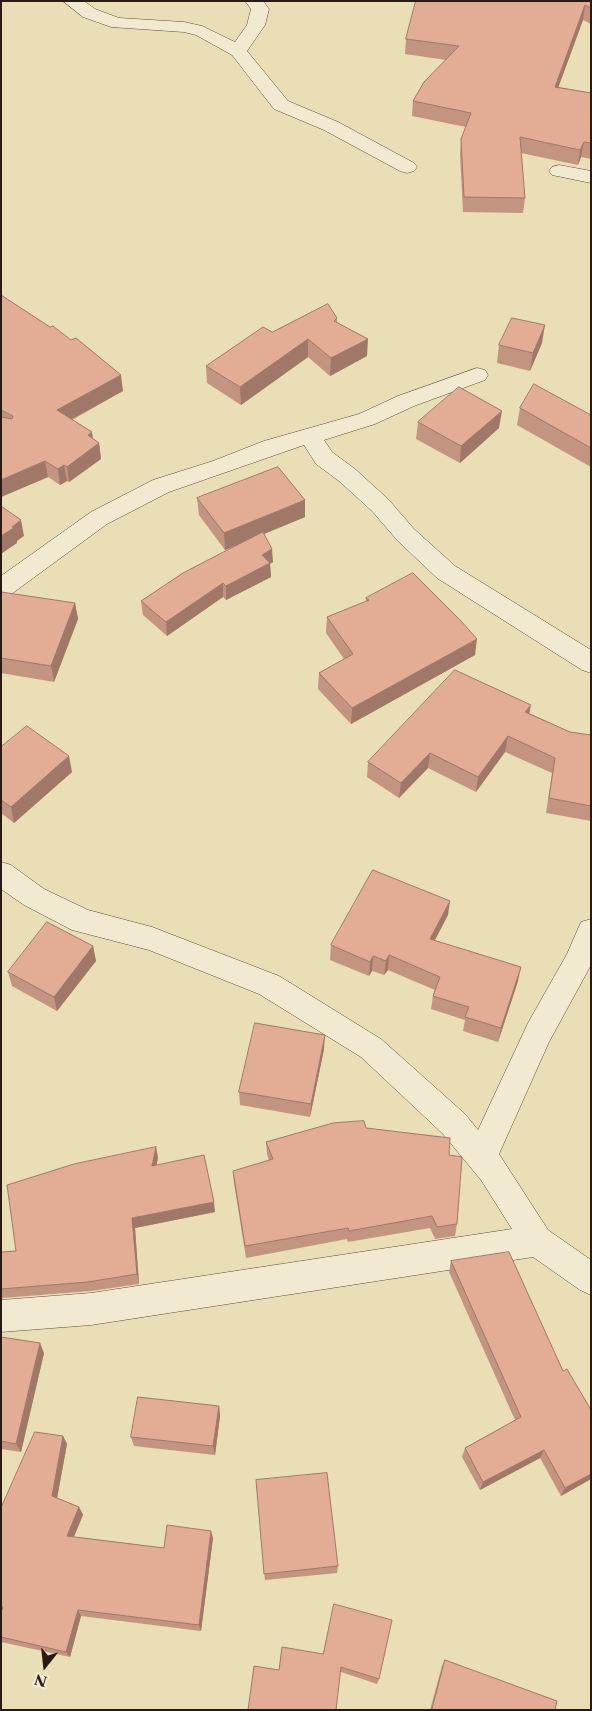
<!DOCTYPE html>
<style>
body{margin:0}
#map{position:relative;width:592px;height:1711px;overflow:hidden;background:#e9deb6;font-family:"Libre Caslon Text",serif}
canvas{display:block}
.frame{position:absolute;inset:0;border:2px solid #2a1a14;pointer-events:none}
.north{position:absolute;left:20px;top:1641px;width:50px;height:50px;-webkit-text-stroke:4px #f1ead0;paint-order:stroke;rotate:196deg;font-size:14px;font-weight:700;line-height:20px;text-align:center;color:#2a1a14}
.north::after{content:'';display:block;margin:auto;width:18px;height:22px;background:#2a1a14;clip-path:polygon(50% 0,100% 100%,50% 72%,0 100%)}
</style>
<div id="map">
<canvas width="592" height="1711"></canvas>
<div class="frame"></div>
<div class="north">N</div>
</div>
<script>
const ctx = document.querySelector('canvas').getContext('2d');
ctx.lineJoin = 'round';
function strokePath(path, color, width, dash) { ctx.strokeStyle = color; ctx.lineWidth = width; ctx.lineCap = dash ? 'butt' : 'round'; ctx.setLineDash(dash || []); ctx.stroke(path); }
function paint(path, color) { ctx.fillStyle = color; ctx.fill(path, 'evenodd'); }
const minor = new Path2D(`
 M63 1H84L95 9 119 18 184 22 202 26 235 42 247 25 251 9 245 1H263L269 9 265 25 247 51 288 101 338 122 414 163 417 167 414 171 407 173 400 171 324 130 274 109 232 55 196 35 184 32 111 27 83 17Z
 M559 165 591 171V183L552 175 549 171 552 167Z
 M477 368 485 370 488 375 485 380 414 406 375 424 324 440 332 452 355 469 388 499 414 529 455 566 591 650V673L582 670 437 578 398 541 372 511 339 481 316 464 304 445 169 492 107 524 10 595 1 598V576L91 512 153 480 213 461 264 441 359 414 398 396Z
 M1 862 11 865 44 889 88 910 152 927 279 976 381 1039 465 1114 478 1130 528 1023 567 954 581 922 591 919V965L549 1042 499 1154 548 1230 591 1260V1295L580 1290 533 1257 91 1325 1 1332V1300L91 1293 512 1229 481 1180 443 1134 361 1057 259 994 149 950 72 930 24 905 1 889Z`);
strokePath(minor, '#5a4b3c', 1);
paint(minor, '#f1ead0');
paint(new Path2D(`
 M591 1V24L583 20 558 87 591 93V159L581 157 578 165 521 153 525 198 523 213 463 212 460 155 461 139 466 127 412 116 413 101 446 60 405 54 406 39Z
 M1 295 123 391 72 420 93 439 99 443 101 459 69 482 67 481 60 485 48 477 1 497Z
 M337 318V322L367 356 330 376 308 357 241 405 207 383 206 366 272 332Z
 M542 343 530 371 497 363 499 345Z
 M520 408 591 415V467L517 425Z
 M418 422 499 428 460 463 416 439Z
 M197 498 305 500V517L264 534 273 562 270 564 271 577 226 600 223 597 167 636 143 615 141 601 244 542 225 550 199 515Z
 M1 592 75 603 78 619 54 682 1 673Z
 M366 598 475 655 351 724 318 689 319 673 344 659 326 633 327 617 366 602Z
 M529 713 570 732 591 735V821L546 813 552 773 505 752 476 792 428 768 399 798 367 777 368 762Z
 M1 747 72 772 14 823 1 813Z
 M448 915 435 940 518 981 498 1042 463 1031 465 1020 431 1009 433 996 435 990 388 970 384 975 372 971 369 976 330 960 331 945Z
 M93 946 96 961 57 1011 12 986 8 972Z
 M324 1049 310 1117 240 1105 239 1092Z
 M366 1128 449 1155 457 1224 455 1236 435 1239 430 1228 348 1242 347 1239 246 1258 234 1183 233 1171 269 1161 267 1154 266 1142Z
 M156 1147 158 1158 156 1166 215 1212 135 1228 139 1284 91 1291 2 1298 1 1252 16 1251Z
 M451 1261 563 1371 591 1479 561 1496 540 1458 480 1490 462 1457 465 1448 515 1420 449 1272Z
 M1 1337 44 1353 21 1452 1 1449Z
 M219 1406 220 1416 215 1455 134 1446 131 1437Z
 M63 1436 67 1444 57 1498 79 1507 83 1515 74 1537 164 1548 213 1538 201 1631 81 1616 70 1657 1 1642V1508Z
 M256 1480 338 1566 337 1573 265 1580Z
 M282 1647 379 1679 377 1684 341 1672 279 1670Z
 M445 1660 555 1710H430L442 1666Z`), '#c39480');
paint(new Path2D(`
 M585 5 583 20 553 102 555 87Z
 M584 142 581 157 578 165 580 150Z
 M545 325 542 343 530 371 533 353Z
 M308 339V357L241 405 240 387Z
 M368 339 367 356 330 376 331 358Z
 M121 375 123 391 59 426 57 410Z
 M502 411 499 428 460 463 461 446Z
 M92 432 94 447 99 443 101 459 69 482 67 467 88 435Z
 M45 461 48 477 1 497V480Z
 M64 465 67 481 60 485 58 469Z
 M305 500V517L225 550 224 533Z
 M21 520 24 536 17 541V543L1 554V536L12 527Z
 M272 549 273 562 270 564 271 577 226 600V586L262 555Z
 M223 583V597L167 636 166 622Z
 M75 603 78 619 54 682 51 666Z
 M477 639 475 655 351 724 352 708Z
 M531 705 528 720 525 712Z
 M508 736 505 752 476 792 478 777Z
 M430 753 428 768 399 798 401 783Z
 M69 756 72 772 14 823 11 807Z
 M450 901 448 915 428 953 430 939Z
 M93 946 96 961 57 1011 54 997Z
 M389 955 388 970 384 975 386 961Z
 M373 956 372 971 369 976 370 962Z
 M521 967 518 981 498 1042 501 1028Z
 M325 1035 324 1049 310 1117 311 1104Z
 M156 1147 158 1158 154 1177 152 1166Z
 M214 1202 215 1212 135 1228 139 1284 137 1274 132 1218Z
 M40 1343 44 1353 21 1452 16 1444Z
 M219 1406 220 1416 215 1455 213 1446Z
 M63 1436 67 1444 56 1504 52 1496Z
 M544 1450 540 1458 480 1490 483 1482Z
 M591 1474V1479L561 1496 565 1488Z
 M79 1507 83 1515 71 1543 67 1536Z
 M211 1531 213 1538 201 1631 199 1625Z
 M78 1610 81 1616 70 1657 66 1652Z`), '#9f7868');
const building = new Path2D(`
 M416 1H591V8L585 5 555 87 591 93V143L584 142 580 150 520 137 525 198 464 197 461 139 471 113 413 101 424 82 459 46 406 39Z
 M1 295 50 327 53 326 71 340 76 338 121 375 57 410 92 432 88 435 99 443 67 467 64 465 58 469 45 461 1 480V417L12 419 13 416 1 410Z
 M328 304 337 318 334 321 368 339 331 358 308 339 240 387 206 366 263 327 272 332Z
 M512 318 545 325 533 353 499 345Z
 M534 384 591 415V448L520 408Z
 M459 387 502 411 461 446 418 422Z
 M278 467 305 500 224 533 197 498Z
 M1 506 21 520 12 527 14 528 1 536Z
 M263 532 272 549 262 555 270 563 226 586 223 583 166 622 141 601 183 573Z
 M413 573 461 621 477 639 352 708 319 673 353 654 327 617 369 600 366 598Z
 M1 592 75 603 51 666 1 658Z
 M455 670 531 705 525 712 570 732 591 735V806L549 798 555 758 508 736 478 777 430 753 401 783 368 762Z
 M27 726 69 756 11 807 1 800V747Z
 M373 870 450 901 430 939 521 967 501 1028 465 1017 469 1007 433 996 440 977 389 955 386 961 373 956 370 962 331 945Z
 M47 922 93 946 54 997 8 972Z
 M255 1023 325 1035 311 1104 239 1092Z
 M364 1121 366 1128 450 1138 449 1155 462 1157 457 1224 437 1227 432 1216 349 1231 348 1228 245 1246 233 1171 273 1159 266 1142 333 1123Z
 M156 1147 152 1166 204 1155 214 1202 132 1218 137 1274 88 1282 1 1289V1252L16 1251 7 1185 74 1164Z
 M509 1252 563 1371 567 1369 591 1410V1474L565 1488 544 1450 483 1482 465 1448 521 1417 451 1261Z
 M1 1337 40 1343 16 1444 1 1441Z
 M138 1397 219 1406 213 1446 131 1437Z
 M35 1432 63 1436 52 1496 79 1507 67 1536 164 1548 167 1525 211 1531 199 1625 78 1610 66 1652 1 1637V1612L3 1607 1 1606V1508Z
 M327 1473 338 1566 264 1574 256 1480Z
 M334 1604 392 1620 379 1679 341 1667 336 1710H248L254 1666 279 1670 282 1647 323 1654Z
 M445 1660 557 1701 555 1710H432Z`);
paint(building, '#e3ac95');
strokePath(building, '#9f7868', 1);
</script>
